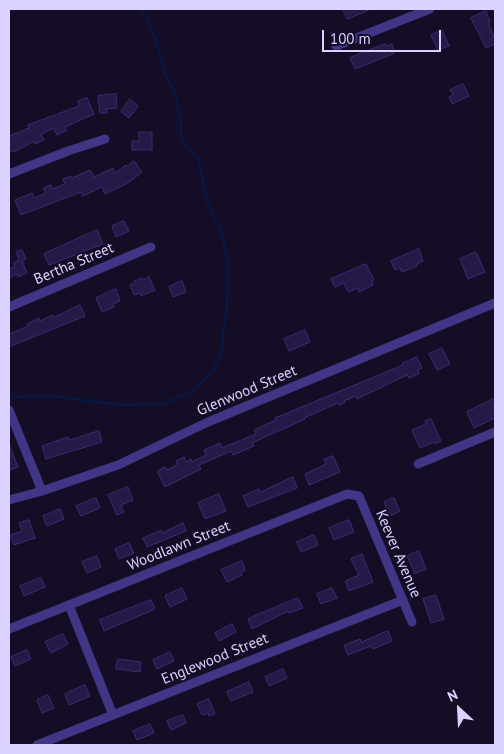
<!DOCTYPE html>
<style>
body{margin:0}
#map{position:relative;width:504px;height:754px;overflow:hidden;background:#140d25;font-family:"PT Sans",sans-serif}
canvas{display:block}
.frame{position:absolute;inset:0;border:10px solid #dbd2ff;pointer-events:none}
.north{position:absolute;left:434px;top:684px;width:50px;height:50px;-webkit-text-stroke:4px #140d25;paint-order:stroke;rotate:335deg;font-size:14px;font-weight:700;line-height:20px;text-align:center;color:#dbd2ff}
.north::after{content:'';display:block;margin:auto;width:18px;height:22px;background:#dbd2ff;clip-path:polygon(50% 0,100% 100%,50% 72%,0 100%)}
.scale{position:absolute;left:322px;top:30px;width:119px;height:22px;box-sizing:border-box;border:2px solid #dbd2ff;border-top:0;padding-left:6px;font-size:15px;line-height:18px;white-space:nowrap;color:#dbd2ff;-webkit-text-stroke:4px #140d25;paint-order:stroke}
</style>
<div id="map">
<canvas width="504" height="754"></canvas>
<div class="frame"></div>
<div class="north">N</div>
<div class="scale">100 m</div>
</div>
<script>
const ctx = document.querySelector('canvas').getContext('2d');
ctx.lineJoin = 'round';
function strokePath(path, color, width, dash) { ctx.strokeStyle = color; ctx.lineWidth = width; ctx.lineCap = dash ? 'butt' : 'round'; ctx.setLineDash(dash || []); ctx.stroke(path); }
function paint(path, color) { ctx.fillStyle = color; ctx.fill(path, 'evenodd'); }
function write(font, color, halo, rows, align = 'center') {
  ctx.font = font + ' "PT Sans",sans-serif'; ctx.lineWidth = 4; ctx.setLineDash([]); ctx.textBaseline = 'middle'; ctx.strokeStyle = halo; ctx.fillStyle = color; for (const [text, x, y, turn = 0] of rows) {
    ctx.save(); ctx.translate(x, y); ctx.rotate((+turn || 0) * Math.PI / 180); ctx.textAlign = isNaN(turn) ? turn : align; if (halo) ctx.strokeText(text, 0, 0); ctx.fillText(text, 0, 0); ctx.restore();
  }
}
strokePath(new Path2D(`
 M10 397 51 396 122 405 163 404 187 394 199 385 214 369 222 352 223 333 227 306 228 264 226 252 222 235 207 201 200 166 197 158 181 138V119L175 93 165 74 156 40 142 9`), '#071744', 2.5);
const building = new Path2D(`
 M343 9H371L348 19Z
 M486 11 490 22 488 23 495 40V44L486 48 471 18Z
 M442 30 449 46 438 50 431 35Z
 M385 44 386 46 392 44 395 53 355 69 350 58Z
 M463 84 469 96 452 104 449 97 453 95 450 90Z
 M116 94 117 108 106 109 107 113H100L98 96Z
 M87 98 94 114 65 127 67 130 57 135 54 128 41 134 44 140 35 144 34 141 14 152 13 150 9 152V136L29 128 28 125 79 106 78 101Z
 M130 99 138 106 129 118 121 112Z
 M139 132H152V150H132V141H139Z
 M134 161 142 172 128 183 105 194 102 187 83 196 81 192 21 215 15 200 32 193 34 198 46 193 43 188 51 185 52 189 65 184 63 179 71 176 72 178 90 170 94 177 113 168 115 173 126 165 127 166Z
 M124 221 129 231 116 237 112 226Z
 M97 230 103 244 49 265 44 254Z
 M419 249 423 261 417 264V266L402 272 400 268 395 270 391 261Z
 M22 250 26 259 22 261 27 273 18 277 17 274 9 278V269L15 267 13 263 19 260 16 252Z
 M476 252 485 272 468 279 460 259Z
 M366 264 374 280 372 281 373 285 359 292 358 288 348 292 344 283 335 287 331 279Z
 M149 277 155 290 141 296 140 293 134 295 130 285 135 283 134 281 142 278 143 280Z
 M182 281 186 292 173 297 169 287Z
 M116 289 120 301 113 304 114 307 102 312 96 298Z
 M80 305 85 316 9 347V334L28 326 27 324 39 318 40 321 53 315 54 317Z
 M305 330 310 342 289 351 284 339Z
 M442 348 450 364 437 370 429 354Z
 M417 357 422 368 418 370 419 374 409 378 407 375 357 399 356 396 344 401 345 403 339 405 338 403 304 418 305 419 252 443 254 446 233 455 231 451 199 465 201 469 165 487 157 471 165 467 167 470 177 465 176 461 184 457 186 462 191 459 192 462 206 455 204 450 220 443 222 448 256 434 254 430 276 420 275 418 403 365 402 364Z
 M495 398V418L474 428 467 412Z
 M431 419 441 441 435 444 434 442 420 448 412 430 426 424 425 421Z
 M99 431 102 442 46 459 42 446 68 437 69 440Z
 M9 444 18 467 9 470Z
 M333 456 340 472 309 485 305 474 326 464 324 460Z
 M293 477 297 488 248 507 243 496 259 489 260 492Z
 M128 487 133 500 121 505 124 512 117 515 108 495Z
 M219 494 226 511 205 519 198 503Z
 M96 498 100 508 81 516 76 506Z
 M394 498 400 511 390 516 384 502Z
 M60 509 64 519 47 526 43 516Z
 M29 520 35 538 14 545 10 535 22 531 19 523Z
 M349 520 354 532 334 540 329 528Z
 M183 523 186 531 147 547 143 538 161 530 162 533Z
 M314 535 318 545 301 552 297 542Z
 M129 543 134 553 119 559 115 549Z
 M419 551 426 569 415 574 407 556Z
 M362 554 373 582 349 591 345 581 359 575 351 559Z
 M97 556 101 567 87 573 82 562Z
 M242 561 245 570 241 572 242 575 227 582 221 570Z
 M41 578 45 587 24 596 20 586Z
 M182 588 187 599 170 607 165 596Z
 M332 588 337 598 321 604 317 594Z
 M436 595 444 619 431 623 423 599Z
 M298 598 303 608 289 613 288 611 252 629 248 619Z
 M151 600 155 609 104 631 100 620Z
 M232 624 236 632 219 641 215 633Z
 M388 631 392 641 373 649 371 646 348 655 344 645 360 639 361 642Z
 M63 634 68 644 51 653 45 642Z
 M27 650 31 659 15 666 11 657Z
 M170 652 174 661 157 669 153 660Z
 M118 659 141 662 140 672 116 669Z
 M283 669 287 678 269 686 265 677Z
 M249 682 253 692 231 701 227 692Z
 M85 685 90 696 69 705 65 694Z
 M48 695 54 708 42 713 37 700Z
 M209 699 215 714 209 716 208 713 202 715 197 704Z
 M183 715 186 723 171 730 167 721Z
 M150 724 154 733 137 740 133 731Z`);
paint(building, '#271947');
strokePath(building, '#402974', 1);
strokePath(new Path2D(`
 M336 46 430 9
 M9 174 68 151 105 139
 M9 307 151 247
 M9 410 42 491
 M418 464 495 432
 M9 500 42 491 118 465 208 422 495 303
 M69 605 113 715
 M9 629 347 494 359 496 412 622
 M37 745 403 600`), '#413686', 9);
write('15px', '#dbd2ff', '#140d25', [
 ["Bertha Street",74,264,-23],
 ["Glenwood Street",247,391,-23],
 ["Woodlawn Street",179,546,-22],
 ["Keever Avenue",398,554,67],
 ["Englewood Street",215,659,-22]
]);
</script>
